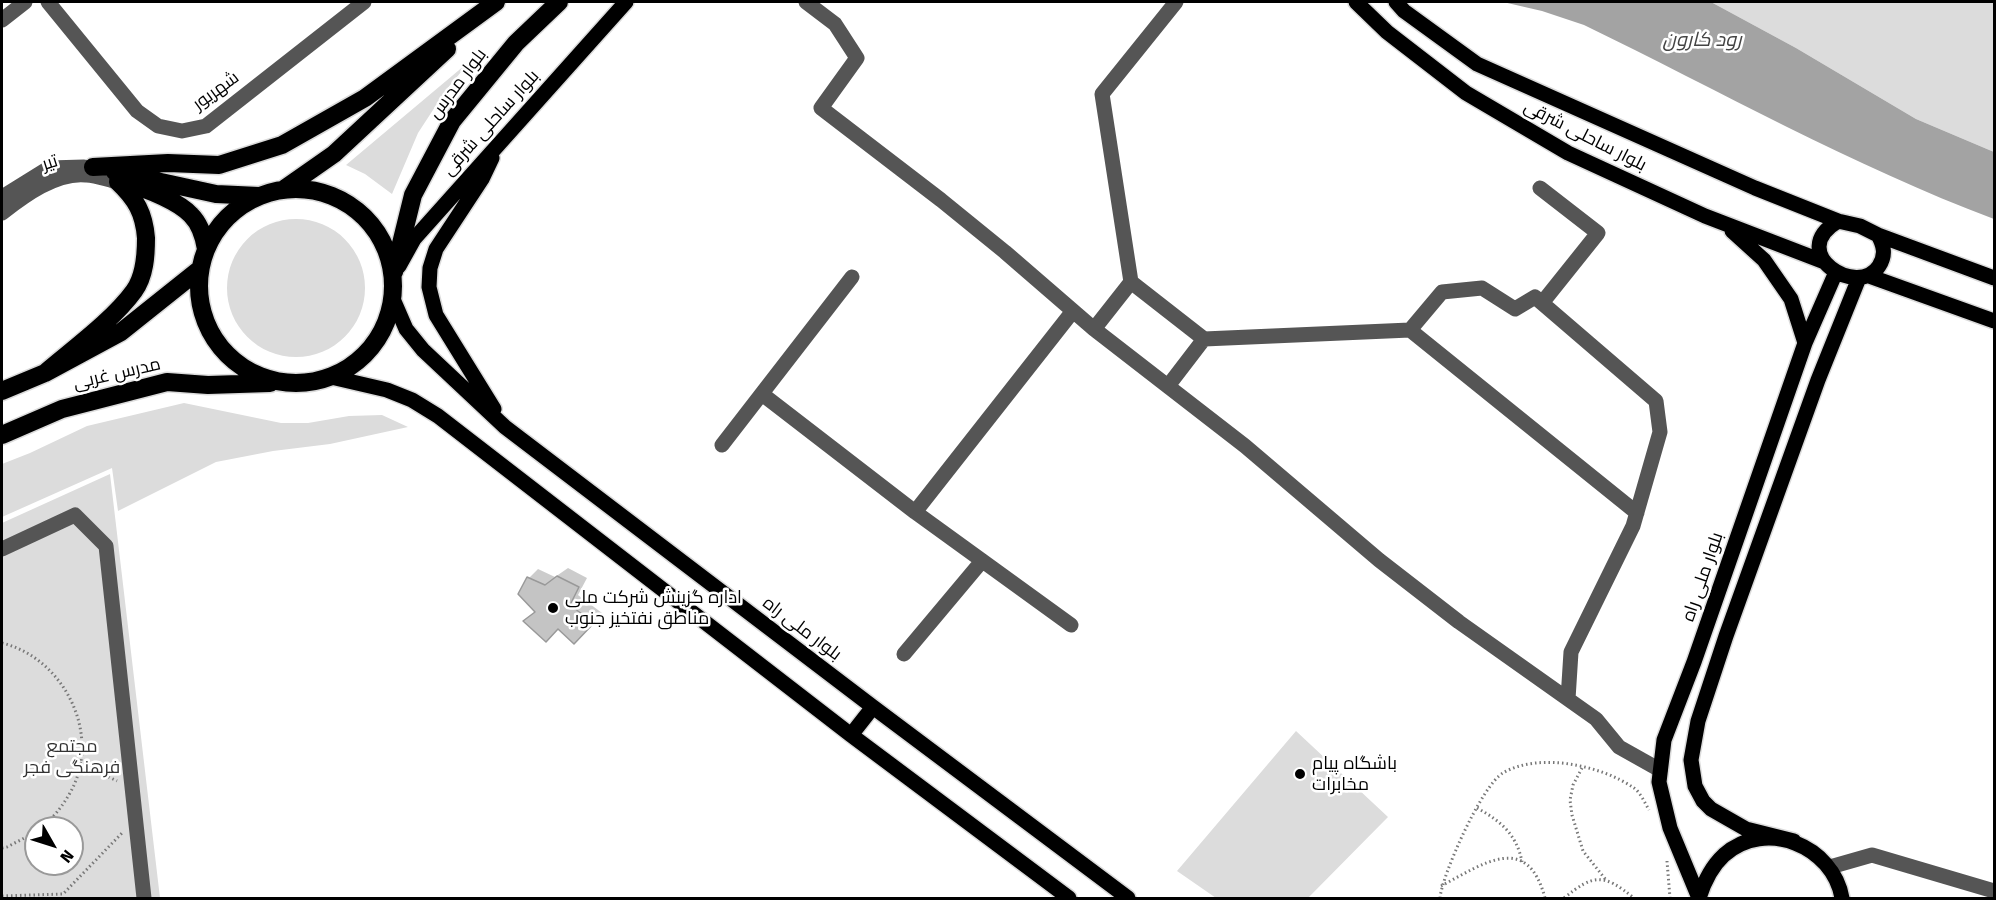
<!DOCTYPE html>
<meta charset="utf-8">
<style>
body{margin:0}
#map{position:relative;width:1996px;height:900px;overflow:hidden;background:#fff;font-family:"Fira Sans",sans-serif}
canvas{display:block}
.frame{position:absolute;inset:0;border:3px solid #000;pointer-events:none}
.north{position:absolute;left:24px;top:816px;width:60px;height:60px;box-sizing:border-box;background:#fff;border:2px solid #999;border-radius:50%;rotate:129deg;font-size:16px;font-weight:700;line-height:24px;text-align:center;color:#000}
.north::after{content:'';display:block;margin:auto;width:21px;height:27px;background:#000;clip-path:polygon(50% 0,100% 100%,50% 72%,0 100%)}
</style>
<div id="map">
<canvas width="1996" height="900"></canvas>
<div class="frame"></div>
<div class="north">N</div>
</div>
<script>
const ctx = document.querySelector('canvas').getContext('2d');
ctx.lineJoin = 'round';
function paint(path, color) { ctx.fillStyle = color; ctx.fill(path, 'evenodd'); }
function strokePath(path, color, width, dash) { ctx.strokeStyle = color; ctx.lineWidth = width; ctx.lineCap = dash ? 'butt' : 'round'; ctx.setLineDash(dash || []); ctx.stroke(path); }
function write(font, color, halo, rows, align = 'center') {
  ctx.font = font + ' "Fira Sans",Cairo,sans-serif'; ctx.lineWidth = 5; ctx.setLineDash([]); ctx.textBaseline = 'middle'; ctx.strokeStyle = halo; ctx.fillStyle = color; for (const [text, x, y, turn = 0] of rows) {
    ctx.save(); ctx.translate(x, y); ctx.rotate((+turn || 0) * Math.PI / 180); ctx.textAlign = isNaN(turn) ? turn : align; if (halo) ctx.strokeText(text, 0, 0); ctx.fillText(text, 0, 0); ctx.restore();
  }
}
paint(new Path2D(`
 M1711 2H1994V152L1916 119 1796 48Z
 M471 60 446 90 418 133 392 194 365 174 346 165Z
 M227 288a69 69 0 1 1 138 0a69 69 0 1 1-138 0Z
 M184 403 281 423H308L349 416 382 415 408 427 330 444 273 451 216 462 118 511 112 468 2 517V464L30 453 87 426Z
 M110 474 160 898H2V523ZM36 828H72V864H36Z
 M1296 731 1388 817 1308 898H1216L1177 871Z`), '#dcdcdc');
paint(new Path2D(`
 M1503 2H1711L1796 48 1916 119 1994 152V219C1853 166 1720 91 1584 25L1542 11Z`), '#a3a3a3');
paint(new Path2D(`
 M568 568 587 578 578 595 602 613 574 642 558 627 525 621 536 611 519 594 529 578 538 569 555 577Z`), '#0003');
const building = new Path2D(`
 M557 576 579 587 570 605 594 623 574 644 558 629 546 642 523 621 535 612 518 594 527 577 545 585Z`);
paint(building, '#c4c4c4');
strokePath(building, '#999', 1.5);
const major = new Path2D(`
 M1356 2 1387 32 1466 93 1568 153 1705 216 1822 261
 M1396 2 1404 11 1477 64 1755 188 1838 221
 M492 158 482 179 436 249 430 268 429 287 436 315 494 409
 M1838 221 1860 226 1878 235C1884 246 1886 255 1879 266 1858 299 1785 253 1838 221Z
 M1732 231 1764 260 1791 299 1805 343
 M1878 235 1994 278
 M399 266 414 239 626 2
 M1869 276 1994 321
 M393 299 406 329 423 350 505 427 873 707 1128 898
 M331 377 387 390 412 400 438 416 851 735 1069 898
 M851 735 873 707
 M1794 841 1746 829 1711 809 1703 801 1695 786 1691 760 1698 721 1726 636 1818 380 1859 278
 M1699 898 1670 828 1659 782 1664 740 1694 662 1805 343 1836 272
 M1699 898C1704 882 1711 867 1724 855 1766 818 1833 846 1842 898`);
const highway = new Path2D(`
 M93 167 168 163 219 165 282 145 365 98 496 2
 M115 172 216 194 259 196
 M131 185C148 189 179 202 191 215 200 224 204 237 206 249
 M199 286a97 97 0 1 1 194 0a97 97 0 1 1-194 0Z
 M284 189 334 154 447 49
 M394 272 413 195 452 121 516 43 559 2
 M45 373C73 349 113 320 134 291 145 276 146 255 146 238 144 213 136 199 118 182
 M2 391 45 373 121 332 200 269
 M2 435 62 409 167 382 208 385 270 383`);
strokePath(major, '#dbdbdb', 18);
strokePath(highway, '#dbdbdb', 21);
strokePath(new Path2D(`
 M2 643C64 658 103 735 70 793 62 807 53 818 41 828
 M80 763 117 781
 M1582 768 1573 785 1570 800 1572 815 1583 851 1606 880
 M1477 808C1501 821 1517 835 1522 862
 M2 848 7 847 36 832
 M1667 861 1670 898
 M1441 886C1483 864 1527 831 1545 898
 M2 896 63 894 123 832
 M1440 898C1442 875 1482 785 1503 773 1538 752 1601 765 1634 788 1640 792 1645 803 1649 810
 M1564 898C1594 874 1603 873 1634 898`), '#777', 3, [1.5, 3]);
strokePath(new Path2D(`
 M48 2 137 111 158 126 182 131 206 126 364 2
 M806 2 835 24 857 58 821 108 941 200 1005 252 1094 329 1245 446 1379 560 1459 622 1596 719 1619 747 1660 770
 M1176 2 1102 94 1131 282 1204 339 1410 330 1637 513
 M2 20 25 2
 M1540 188 1598 233 1542 303
 M2 197 49 168 84 167
 M2 213C24 196 56 172 86 175 96 175 108 180 118 182
 M1094 329 1131 282
 M1410 330 1442 292 1482 288 1515 309 1535 297 1656 401 1660 432 1633 526 1571 652 1568 699
 M1168 386 1204 339
 M762 394 915 512 1071 625
 M722 445 852 277
 M915 512 1073 311
 M2 549 75 515 106 546 144 898
 M904 654 982 561
 M1830 867 1872 855 1994 891`), '#555', 15);
strokePath(major, '#000', 15);
strokePath(highway, '#000', 18);
for (const [x, y, r, color] of [
 [553,608,6,"#000"],
 [1300,774,6,"#000"]
]) { const dot = new Path2D(); dot.arc(x, y, r, 0, 2 * Math.PI); ctx.fillStyle = color; ctx.fill(dot); strokePath(dot, '#fff', 2); }
write('18px', '#000', '#fff', [
 ["بلوار مدرس",458,84,-53],
 ["شهریور",216,91,-36],
 ["بلوار ساحلی شرقی",491,123,-48],
 ["بلوار ساحلی شرقی",1585,136,27],
 ["تیر",50,163,-18],
 ["مدرس غربی",117,374,-13],
 ["بلوار ملی راه",1703,577,-71],
 ["بلوار ملی راه",802,629,37]
]);
write('18px', '#000', '#fff', [
 ["اداره گزینش شرکت ملی",565,598],
 ["مناطق نفتخیز جنوب",565,619],
 ["باشگاه پیام",1312,764],
 ["مخابرات",1312,785]
], 'left');
write('18px', '#333', '#fff', [
 ["مجتمع",72,747],
 ["فرهنگی فجر",72,768]
]);
write('italic 20px', '#444', '#fff', [
 ["رود کارون",1702,40]
]);
</script>
